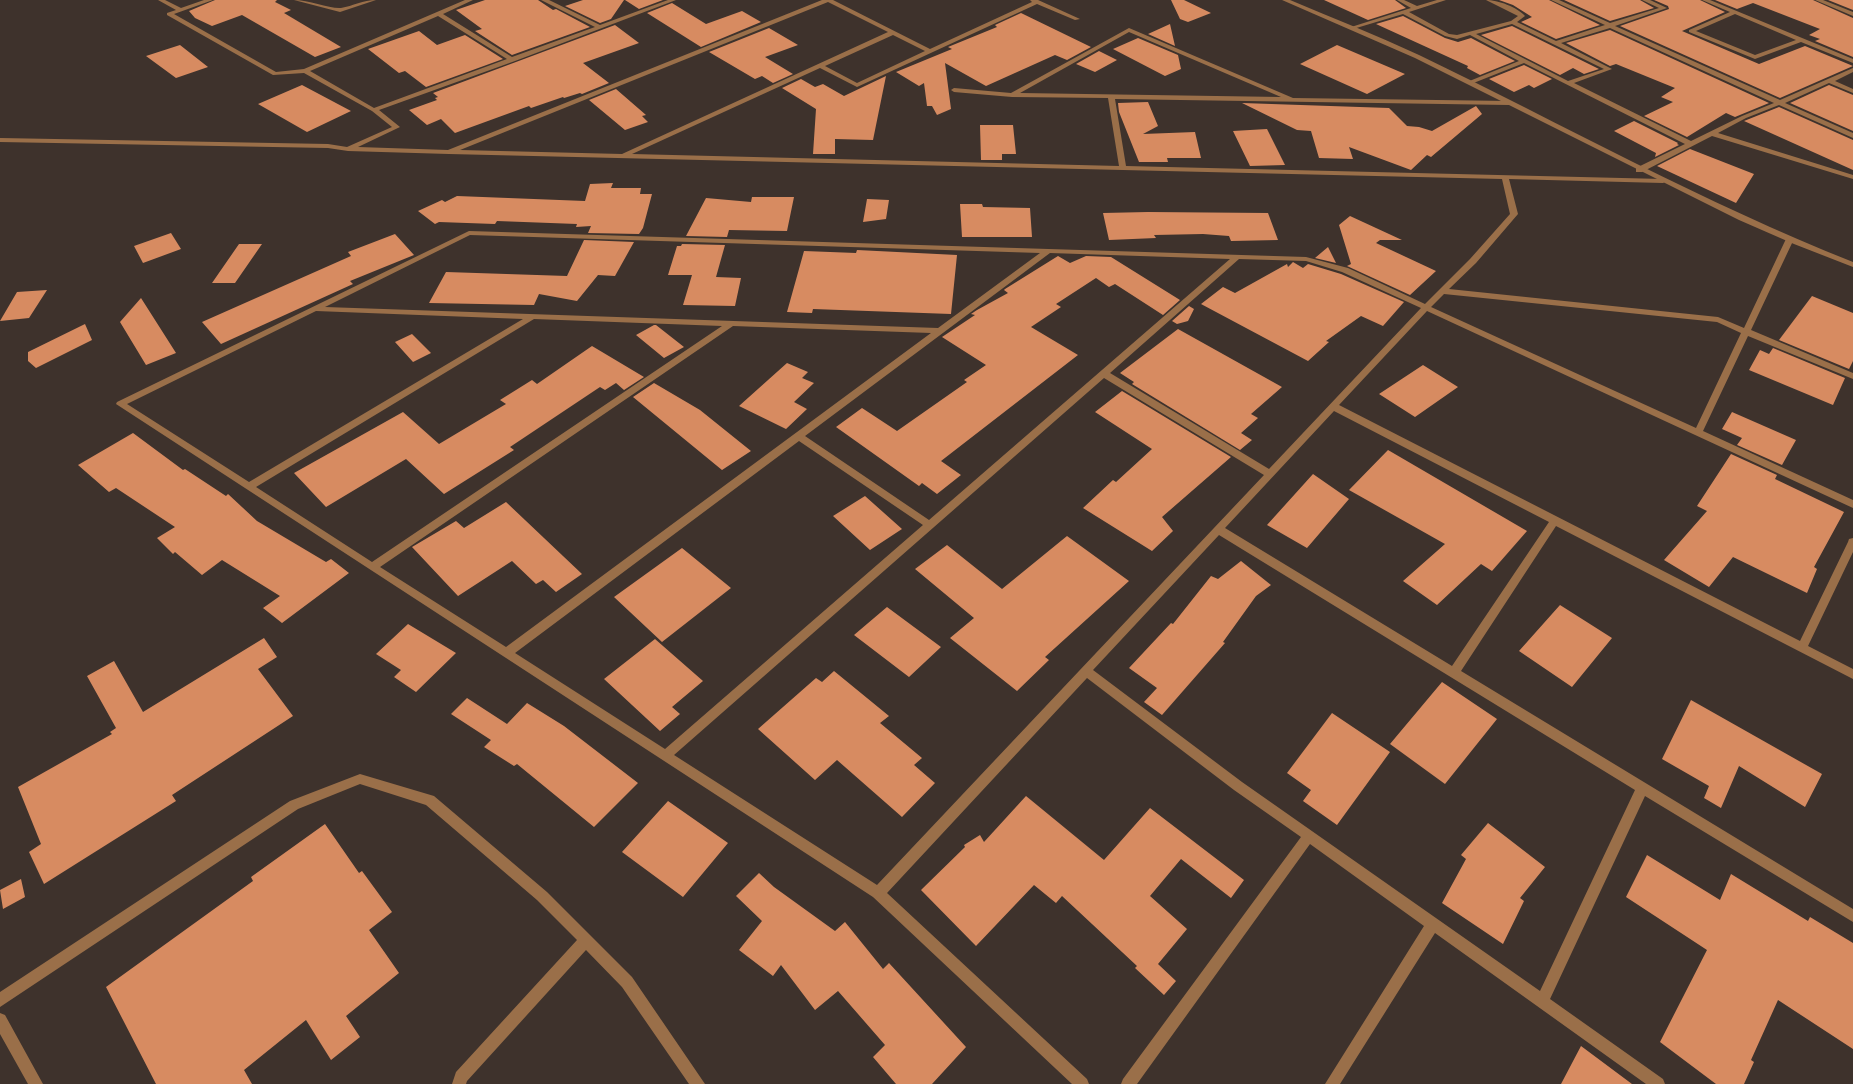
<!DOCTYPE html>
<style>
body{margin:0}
canvas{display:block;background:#3e322c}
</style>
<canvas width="1853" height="1084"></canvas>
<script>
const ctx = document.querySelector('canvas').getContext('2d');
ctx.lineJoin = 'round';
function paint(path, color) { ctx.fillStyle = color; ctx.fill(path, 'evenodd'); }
paint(new Path2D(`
 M215 0H277L275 2 291 10 284 13 341 47 315 57 242 15 212 26 195 18 189 11Z
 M485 0H538L553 10 556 9 590 27 512 55 475 31 482 29 456 10Z
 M583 0H624L611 19 600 23 565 6Z
 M625 0H663L639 9Z
 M1171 0H1184L1211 13 1188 22 1180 19Z
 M1324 0H1395L1406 8 1368 20Z
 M1499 0H1549L1600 25 1556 39 1521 22 1532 17 1513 5Z
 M1564 0H1640L1654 8 1610 21Z
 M1654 0H1700L1725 12 1682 31 1759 64 1805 46 1853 66 1780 98 1620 26 1669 9 1668 6Z
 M1715 0H1813L1853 18V57L1815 41 1820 39 1809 35 1820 29 1753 3 1737 9Z
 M1828 0H1853V10Z
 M672 3 706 24 742 11 761 22 701 47 647 13Z
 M1021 13 1091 47 1067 60 1055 55 986 86 945 63 951 109 937 115 932 106H927L924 83 919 86 896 72 952 49 948 47 997 27 995 25Z
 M1403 16 1445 38 1458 42 1471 38 1515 61 1480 75 1467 68 1468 66 1376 24Z
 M1170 24 1175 46 1148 34Z
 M615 25 639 43 583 63 609 83 582 94 580 93 564 98 563 97 531 108 529 106 455 133 441 119 427 125 409 110 437 100 435 98 438 97 433 93Z
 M1512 26 1599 69 1584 74 1573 68 1560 75 1481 35Z
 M769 28 798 45 765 57 793 74 773 83 762 76 755 79 709 52Z
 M1610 30 1769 103 1735 117 1726 113 1687 137 1644 116 1673 102 1661 97 1675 88 1616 64 1610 66 1566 43Z
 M419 31 437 45 465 35 503 59 426 87 405 71 399 73 368 49Z
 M1138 38 1178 55 1181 69 1165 76 1113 49Z
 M180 45 208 67 176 78 146 56Z
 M1337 45 1405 74 1367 94 1300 64Z
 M1099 51 1117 60 1095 72 1076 64Z
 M1524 65 1552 79 1534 88 1529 85 1514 92 1489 79Z
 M886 76 873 140 835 139V154H813L816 109 782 88 801 79 815 87 823 84 844 96Z
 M302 85 351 111 307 132 258 104Z
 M1829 85 1853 95V131L1790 103Z
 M616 89 646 115 642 116 648 122 625 130 589 100Z
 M1148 102 1158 126 1143 134 1195 132 1201 158H1167L1168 162H1139L1119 112 1118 103Z
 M1242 103 1389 108 1407 126 1419 127 1432 131 1476 106 1482 114 1431 157 1427 155 1411 170 1349 147 1353 159 1319 158 1311 131 1297 130Z
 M1779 107 1853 140V170L1744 121Z
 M1634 121 1678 143 1677 144 1679 145 1655 157 1656 153 1614 131Z
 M980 125H1013L1016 154H1002V160H981Z
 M1267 129 1285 165 1250 166 1233 131Z
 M1690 149 1754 174 1736 203 1657 166Z
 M613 183 611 188H641L640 194H652L643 228 639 234 588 233 591 226 576 227 577 224 497 221 495 224 439 222 435 224 418 211 442 200 445 202 457 196 585 201 590 184Z
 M752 197H794L787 231 729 230 727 237 686 236 706 198 751 202Z
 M867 199 889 200 886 219 863 222Z
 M960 204H982L983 207 1030 208 1032 237H962Z
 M1148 212 1268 213 1278 240 1231 241 1229 236 1203 234 1154 235 1156 238 1109 240 1103 213Z
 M1350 216 1402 240H1380L1376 243 1436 271 1410 295 1347 266 1351 264 1339 225Z
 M171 233 181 249 143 263 134 246Z
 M395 234 414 255 350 281 353 284 221 344 202 322 351 256 348 252Z
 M584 240 634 242 615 276 598 275 577 301 539 294 534 305 429 303 446 272 567 276Z
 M239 244H262L235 283H212Z
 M682 244 725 245 716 277 741 278 735 306 683 305 692 275H668L677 246H681Z
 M1328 247 1336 263 1315 258Z
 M857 250 957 255 951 314 813 309 812 313 787 312 804 251 856 253Z
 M1058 256 1070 263 1086 256 1111 257 1180 300 1163 315 1115 284 1109 287 1096 278 1056 304 1061 307 1031 327 1078 355 941 461 961 475 937 494 922 483 919 486 836 427 862 408 897 431 967 382 964 380 986 365 942 337 975 315 971 314 977 310 1008 293 1004 290 1005 289Z
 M1293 262 1303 268 1308 264 1341 274 1404 302 1383 326 1361 316 1326 341 1329 342 1308 361 1201 304 1223 287 1235 293 1287 264 1288 267Z
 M47 290 29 318 0 321 17 292Z
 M1812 296 1853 313V361L1849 369 1779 340Z
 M141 298 176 353 146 365 120 322Z
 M1189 306 1194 309 1188 321 1177 324 1172 321Z
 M85 324 92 340 36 368 28 361V352Z
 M654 325H656L684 347 664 358 636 335Z
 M1178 329 1282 387 1251 414 1258 418 1241 433 1252 440 1240 450 1132 384 1134 382 1120 373Z
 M412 334 431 353 413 362 395 342Z
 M592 346 644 377 624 390 616 383 605 390 600 387 510 447 514 450 444 494 406 459 326 507 294 473 403 412 439 444 506 404 500 400 532 380 537 384Z
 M1773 348 1845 378 1833 405 1749 370 1760 350 1769 354Z
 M787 363 808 372 802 378 814 383 794 402 807 409 786 429 739 406Z
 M1423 365 1458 387 1415 417 1379 394Z
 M654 383 700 410 751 451 722 470 633 397Z
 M1122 391 1231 457 1162 517 1173 531 1152 551 1083 508 1113 480 1116 482 1152 449 1095 412Z
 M1732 412 1796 440 1782 465 1737 445 1742 438 1722 429Z
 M133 433 183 470 185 469 226 496 228 494 257 521 326 562 331 559 349 573 282 623 263 608 280 596 222 560 202 575 175 552 173 554 157 538 175 527 116 488 109 492 78 465Z
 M1388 450 1527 531 1492 571 1481 564 1437 605 1403 581 1445 544 1349 490Z
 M1731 454 1777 475 1775 479 1844 512 1814 567 1817 569 1807 593 1733 557 1709 587 1664 560 1707 511 1697 506Z
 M1313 474 1349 499 1307 548 1267 525Z
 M865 496 902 529 870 550 833 516Z
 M506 502 582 574 556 592 543 580 536 584 512 561 458 596 412 547 456 521 464 528Z
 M1067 536 1129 581 1045 657 1049 660 1017 691 950 638 974 618 915 569 947 545 1002 589Z
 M682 548 731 588 662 642 614 597Z
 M1241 561 1271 585 1256 596 1223 642 1225 643 1162 715 1144 702 1157 688 1129 668 1171 623 1173 624 1211 576 1218 579Z
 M1560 605 1612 638 1572 687 1519 651Z
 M887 607 941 647 909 677 854 635Z
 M408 624 456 653 416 692 394 677 401 670 376 654Z
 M264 638 277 657 258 669 293 716 172 795 176 801 44 884 29 852 41 844 18 787 112 734 110 732 116 728 87 676 114 661 143 712Z
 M655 639 703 681 672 707 680 714 660 731 604 679Z
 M834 671 889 716 880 723 922 758 914 765 935 783 902 817 837 760 815 780 758 729 816 678 822 682Z
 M1442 682 1497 719 1445 784 1390 744Z
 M467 698 507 724 527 703 564 726 638 783 594 827 517 764 514 766 484 747 491 740 451 714Z
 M1691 700 1822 774 1805 807 1739 766 1721 808 1704 798 1709 786 1662 759Z
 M1332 713 1390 752 1337 825 1303 801 1311 790 1287 773Z
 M1026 796 1104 860 1150 808 1244 880 1231 898 1181 859 1150 896 1187 929 1158 964 1176 981 1164 995 1135 968 1137 966 1062 896 1056 903 1034 885 976 946 921 890 965 847 964 845 980 835 984 842Z
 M668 801 728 843 683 897 622 852Z
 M1488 823 1545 867 1520 898 1524 901 1503 944 1442 903 1466 859 1461 855Z
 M325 824 359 873 362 871 392 912 369 930 399 973 346 1016 360 1037 331 1060 306 1020 244 1070 252 1084H156L106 987 253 881 251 877Z
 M1647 855 1720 900 1731 874 1808 921 1810 917 1853 943V1049L1778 1000 1751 1060 1754 1062 1744 1084H1716L1660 1042 1707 950 1626 897Z
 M759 873 774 887 835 931 845 922 883 969 889 963 966 1047 932 1084H896L873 1057 885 1045 838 991 815 1010 781 965 773 976 739 950 762 921 736 896Z
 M21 879 25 897 3 909 0 890Z
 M1581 1046 1632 1084H1561Z`), '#d78b61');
paint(new Path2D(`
 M158 0H165L181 8 204 0H213L174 14 276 72 304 69 465 0H473L443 14 512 57 595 27 541 0H549L600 25 668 0H676L515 61 379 110 400 127 358 147 448 150 822 0H833L930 49 1032 2 1030 0H1038L1080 19 1075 20 1037 4 857 87 820 68 632 154 1119 166 1108 98 1012 97 954 92 951 90 954 88 1011 93 1129 28 1293 98 1509 101 1512 103 1509 105 1115 99 1126 166 1663 179 1667 181 1663 183 1509 179 1518 214 1476 263 1449 289 1718 317 1744 328 1785 241 1786 239H1792L1793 241 1751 330 1853 373V379L1748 336 1703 431 1853 500V508L1427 311 1339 405 1800 641 1848 542 1849 539 1853 538V552L1808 646 1853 669V679L1556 526 1461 671 1853 909V922L1645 796 1550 999 1663 1079 1665 1084H1646L1435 933 1340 1084H1325L1424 926 1310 844 1137 1084H1121L1123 1079 1301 837 1234 790 1087 678 887 893 1087 1079 1089 1084H1072L873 897 116 404 117 402 469 231 1306 257 1348 268 1425 304 1470 259 1510 214 1502 179 449 154 348 151 328 148 0 142V138L328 144 347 147 392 127 372 111 304 73 273 75 167 15V13L176 10ZM828 2 888 32 622 154 460 150ZM438 16 507 59 374 108 310 71ZM1129 32 1281 97 1020 93ZM893 35 925 51 857 83 825 66ZM470 235 1040 253 938 328 325 307ZM1050 253 1230 259 929 520 805 436ZM1239 259 1306 261 1342 272 1421 308 1269 469 1110 373ZM1444 294 1717 322 1741 333 1696 428 1431 307ZM316 311 523 319 249 482 127 404ZM534 319 722 326 372 562 256 487ZM733 326 931 333 506 647 380 567ZM1104 378 1264 475 877 885 674 755ZM1334 411 1549 522 1452 666 1225 528ZM799 441 923 525 665 749 515 653ZM1219 535 1635 790 1540 991 1242 782 1093 670Z
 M294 0C309 0 330 9 341 8 353 6 363 0 376 0L340 12Z
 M1397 0H1404L1417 6 1437 0H1446L1409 12 1449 34 1457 35 1511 21 1518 16 1486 0C1498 0 1517 7 1525 16L1517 22 1556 41 1605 25 1551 0H1559L1610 23 1659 8 1642 0H1650L1667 8 1615 26 1780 100 1853 68V72L1835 81 1853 89V93L1829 83 1785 103 1853 133V138L1779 105 1746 118 1718 133 1853 175V179L1712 136 1642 172H1636V168L1685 144 1524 63 1471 84H1467V82L1519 61 1470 35 1457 39 1445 36 1403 14 1353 29 1348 28 1411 8ZM1512 24 1604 69 1568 81 1476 34ZM1610 28 1774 103 1742 116 1691 141 1574 83 1612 69 1561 43Z
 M1702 0H1710L1853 59V63L1801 42 1755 59 1689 32V30L1730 12ZM1735 14 1796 40 1755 55 1696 31Z
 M1815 0H1823L1853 12V16Z
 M360 774 434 796 547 892 632 977 705 1084H689L622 987 586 950 467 1081 466 1084H452L456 1072 577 940 537 900 426 805 360 784 298 809 0 1007V992L290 801Z
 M0 1013 5 1015 43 1084H28L0 1034Z`), '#9a6f49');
paint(new Path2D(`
 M1282 0H1290C1333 18 1376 35 1419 55 1564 125 1704 203 1853 262V267L1794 244 1739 220 1415 58Z`), '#9a6f49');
</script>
